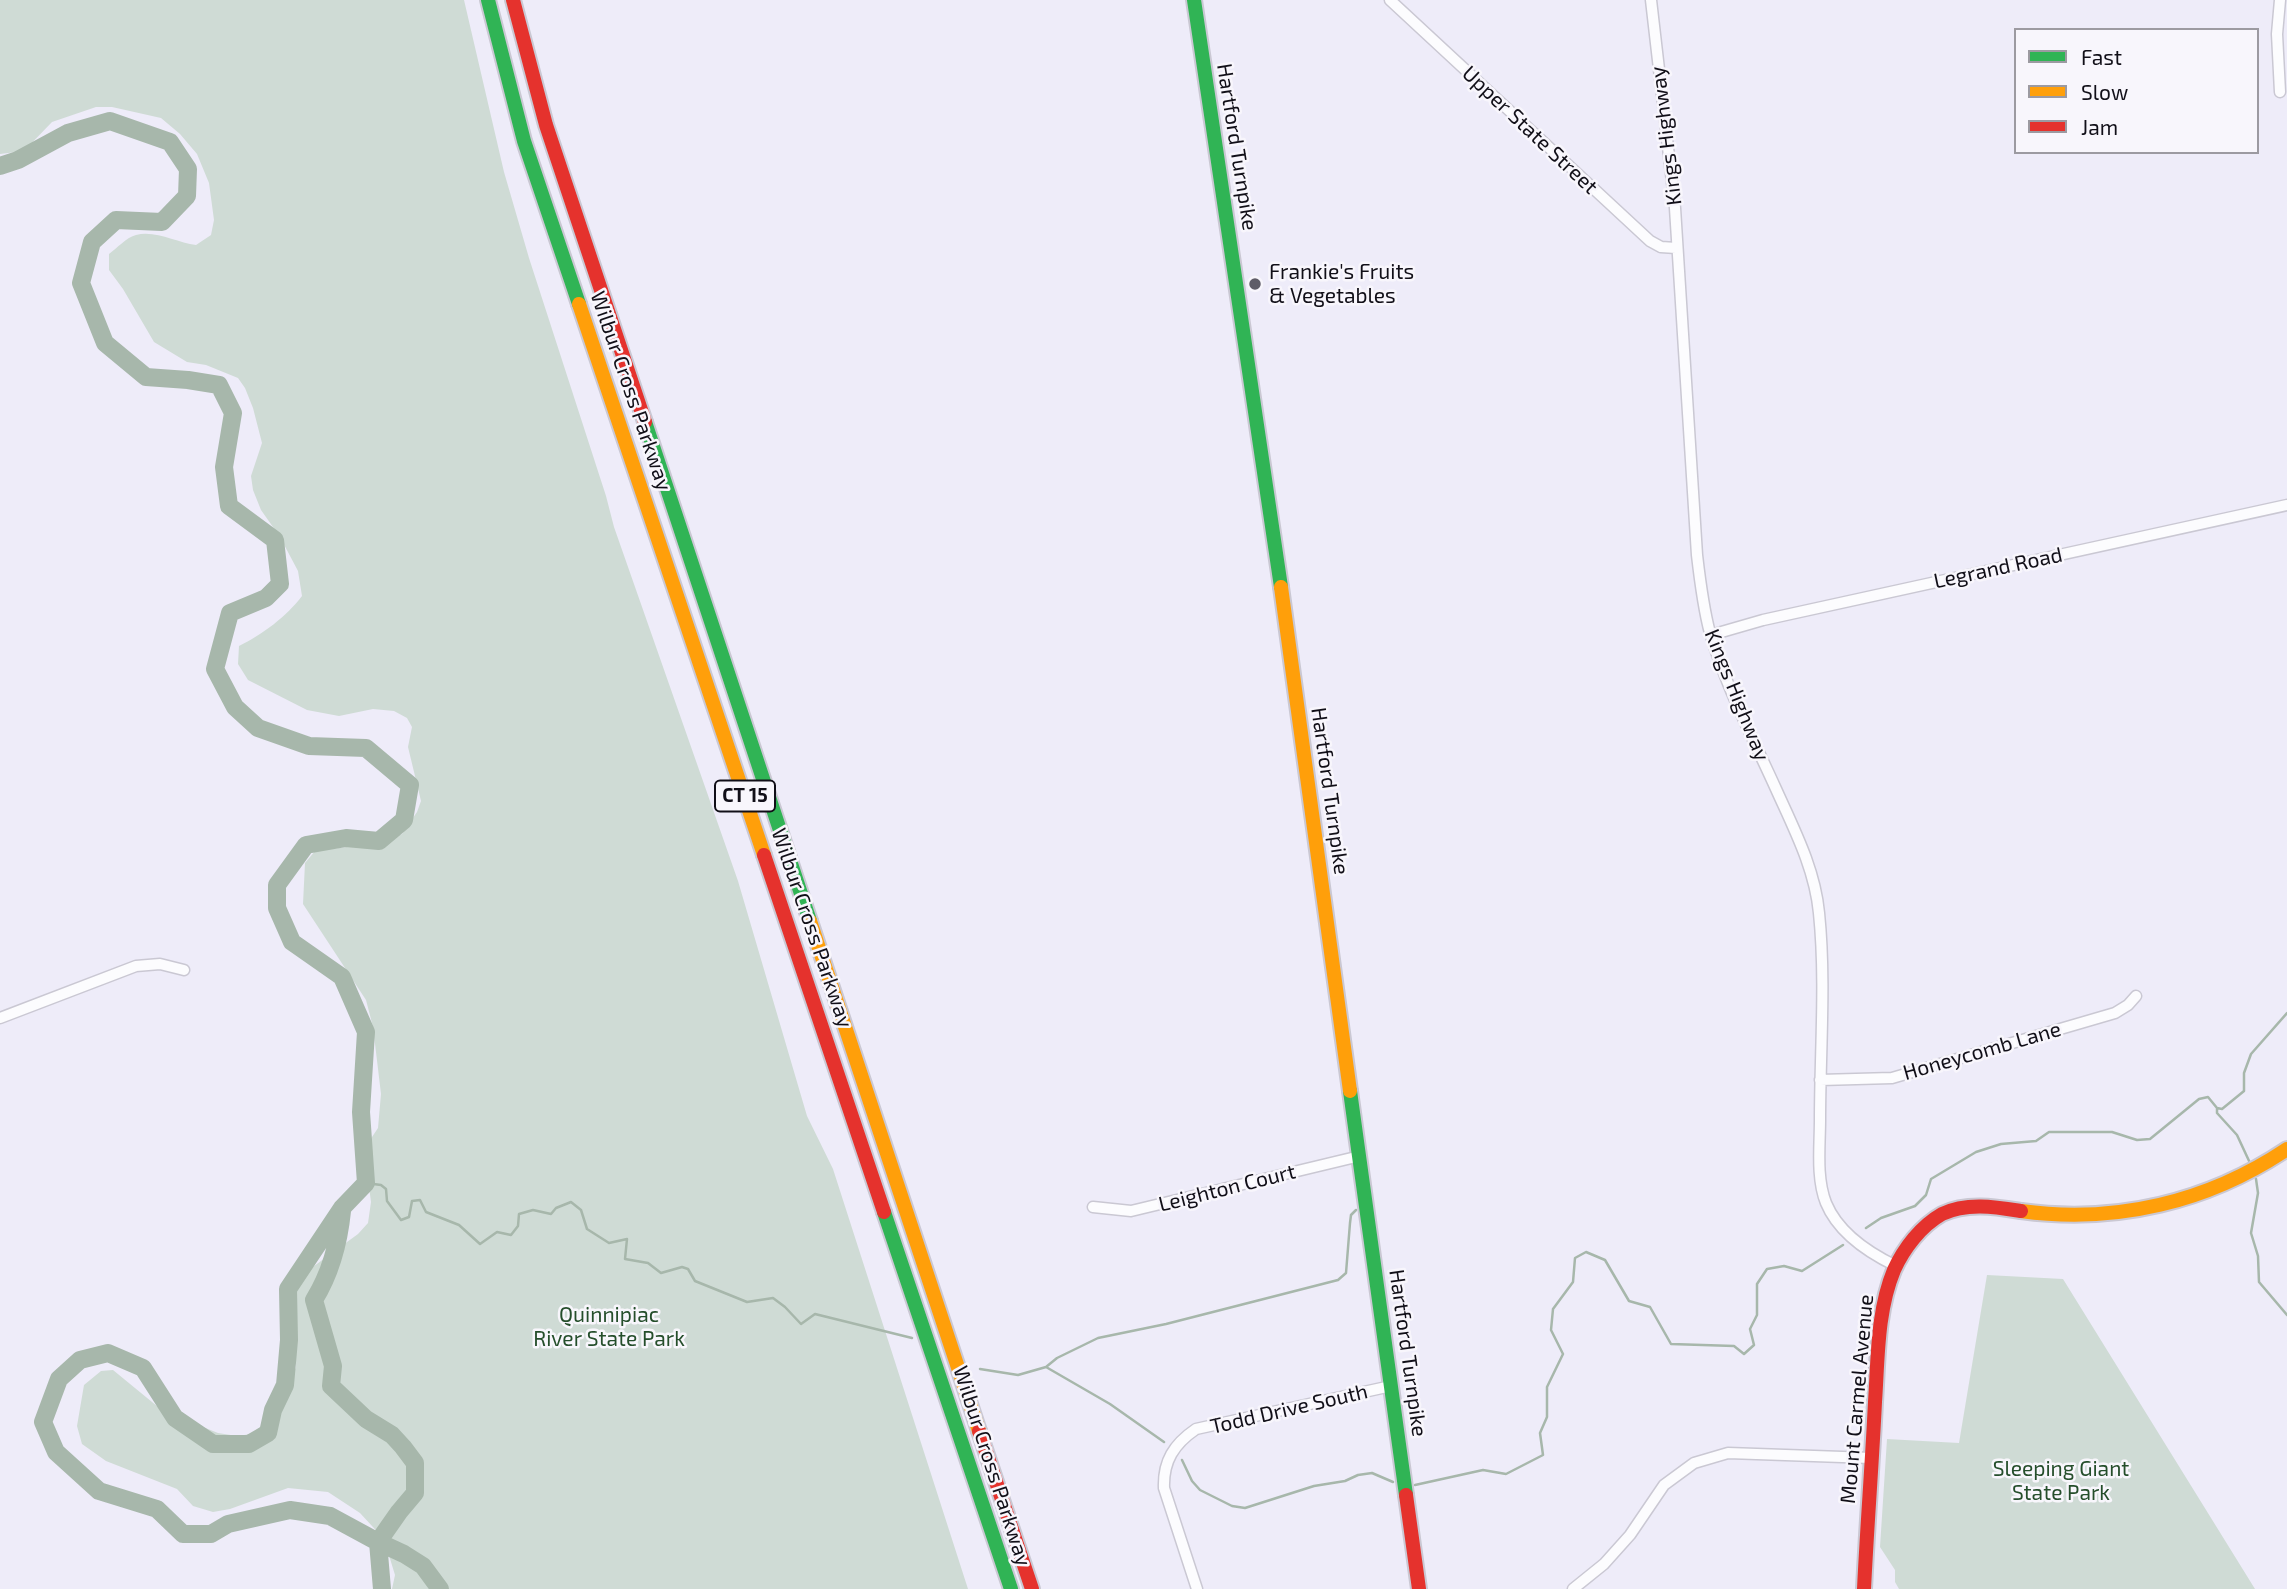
<!DOCTYPE html>
<style>
body{margin:0}
#map{position:relative;width:2287px;height:1589px;overflow:hidden;background:#eeecf9;font-family:"Exo 2",sans-serif}
canvas{display:block}
.legend{position:absolute;left:2014px;top:28px;width:245px;height:126px;box-sizing:border-box;background:#f8f6fc;border:2px solid #9c9aa1;margin:0;padding:9px 12px;list-style:none;font-size:21px;color:#110f18}
.legend li{display:flex;align-items:center;gap:14px;height:35px}
.legend b{width:35px;border:2px solid #9c9aa1}
</style>
<div id="map">
<canvas width="2287" height="1589"></canvas>
<ul class="legend">
<li><b style="height:9px;background:#30b455"></b>Fast</li>
<li><b style="height:9px;background:#ff9f0a"></b>Slow</li>
<li><b style="height:9px;background:#e5322d"></b>Jam</li>
</ul>
</div>
<script>
const ctx = document.querySelector('canvas').getContext('2d');
ctx.lineJoin = 'round';
function paint(path, color) { ctx.fillStyle = color; ctx.fill(path, 'evenodd'); }
function strokePath(path, color, width, dash) { ctx.strokeStyle = color; ctx.lineWidth = width; ctx.lineCap = dash ? 'butt' : 'round'; ctx.setLineDash(dash || []); ctx.stroke(path); }
function write(font, color, halo, rows, align = 'center') {
  ctx.font = font + ' "Exo 2",sans-serif'; ctx.lineWidth = 5; ctx.setLineDash([]); ctx.textBaseline = 'middle'; ctx.strokeStyle = halo; ctx.fillStyle = color; for (const [text, x, y, turn = 0] of rows) {
    ctx.save(); ctx.translate(x, y); ctx.rotate((+turn || 0) * Math.PI / 180); ctx.textAlign = isNaN(turn) ? turn : align; if (halo) ctx.strokeText(text, 0, 0); ctx.fillText(text, 0, 0); ctx.restore();
  }
}
paint(new Path2D(`
 M0 0H464L504 172 529 258 606 496 614 527 738 881 807 1116 833 1169 968 1589H392L395 1575 384 1539 360 1513 328 1492 288 1488 230 1509 213 1512 193 1506 177 1489 106 1461 82 1444 77 1426 84 1385 101 1371 113 1370 163 1411 218 1433 237 1436 251 1434 275 1415 296 1367 295 1348 287 1314 288 1304 310 1269 358 1234 368 1223 371 1202 364 1149 378 1128 381 1094 373 1027 366 1000 303 904 305 863 315 851 378 843 402 834 417 812 421 801 408 747 412 727 407 718 394 711 373 709 339 716 307 710 248 680 238 664 239 646C262 635 287 616 302 596L298 571 280 537 261 510 253 490 251 476 262 443 253 408 245 388 238 378 206 365 187 362 154 342 123 289 109 270V254C116 249 127 237 136 235 156 230 177 243 196 245L211 235 214 220 209 183 197 154 180 134 161 118 112 107H96L52 122 24 151 0 154Z
 M1987 1275 2063 1279 2255 1589H1899L1895 1582V1570L1880 1547 1887 1439 1959 1443Z`), '#cfdbd5');
strokePath(new Path2D(`
 M2217 1108V1113L2237 1135 2250 1163
 M2256 1179 2258 1193 2251 1233 2258 1256 2259 1282 2287 1315
 M366 1183 381 1185 386 1189 387 1201 401 1220 409 1217 412 1201 420 1200 426 1212 459 1225 480 1244 497 1232 511 1235 518 1226 519 1214 533 1210 551 1214 556 1208 571 1202 581 1210 587 1229 609 1243 627 1239 625 1259 648 1263 661 1273 682 1267 688 1269 695 1281 747 1302 773 1298 785 1307 801 1324 815 1314 912 1338
 M1866 1228 1881 1218 1915 1206 1926 1195 1931 1179 1976 1152 2001 1144 2036 1141 2049 1132H2112L2137 1140 2150 1139 2199 1099 2208 1097 2217 1108 2222 1109 2244 1091V1073L2251 1054 2287 1013
 M1046 1367 1057 1358 1098 1338 1166 1324 1338 1280 1346 1273 1350 1223 1351 1215 1356 1210
 M980 1369 1018 1375 1046 1367 1110 1404 1164 1442
 M1182 1460 1192 1481 1200 1490 1232 1506 1245 1508 1314 1486 1345 1481 1358 1475 1372 1473 1393 1482
 M1415 1485 1483 1470 1506 1474 1543 1455 1540 1433 1547 1417V1387L1563 1354 1551 1330 1553 1309 1573 1282 1575 1258 1586 1252 1605 1260 1629 1301 1650 1307 1671 1344 1734 1346 1744 1354 1754 1345 1750 1329 1757 1315V1284L1767 1269 1784 1266 1802 1271 1843 1245`), '#a7b7ab', 2.5);
strokePath(new Path2D(`
 M0 166 18 160 68 133 110 121 170 142 188 169 187 196 162 222 116 220 92 242 81 283 105 343 146 377 188 380 219 385 233 413 224 467 229 506 275 540 280 584 266 598 230 613 215 669 235 707 258 728 309 746 366 748 410 785 404 820 379 841 346 838 306 845 277 885V908L292 942 342 977 366 1032 361 1112 366 1183 342 1208 288 1289 289 1340 285 1385 273 1410 268 1433 249 1444H213L175 1418 143 1368 108 1353 80 1360 59 1379 43 1422 56 1452 99 1491 157 1509 183 1534H211L228 1524 290 1510 330 1516 378 1542 382 1589
 M342 1211C339 1241 330 1274 314 1300L333 1366 331 1386 366 1419 392 1435 403 1447 415 1463V1493L399 1512 378 1542 404 1554 423 1566 440 1589`), '#a7b7ab', 18);
const street = new Path2D(`
 M1390 0 1650 241 1661 247 1676 248
 M1651 0 1675 208 1697 555C1700 581 1703 607 1710 633 1726 687 1753 738 1776 789 1794 829 1815 869 1819 913 1826 981 1820 1051 1820 1120 1820 1146 1816 1178 1826 1203 1838 1232 1869 1253 1896 1266
 M2280 92 2277 34 2280 0
 M1711 635 1763 620 2287 505
 M0 1018 136 966 160 964 184 970
 M1820 1080 1892 1078 2115 1013 2128 1005 2136 996
 M1093 1207 1131 1211 1360 1156
 M1197 1589 1164 1488C1163 1461 1174 1444 1196 1429L1391 1386
 M1573 1589 1604 1564 1630 1535 1664 1485 1694 1463 1728 1453 1871 1458`);
const fast = new Path2D(`
 M488 0 524 141 579 304
 M1194 0 1281 587
 M645 422 810 921
 M1350 1091 1406 1495
 M884 1212 1011 1589`);
const slow = new Path2D(`
 M579 304 764 855
 M1281 587 1350 1091
 M810 921 979 1431
 M2021 1211C2116 1224 2208 1202 2287 1149`);
const jam = new Path2D(`
 M513 0 546 125 645 422
 M764 855 884 1212
 M979 1431 1032 1589
 M1406 1495 1419 1589
 M1864 1589C1867 1527 1872 1464 1875 1402 1878 1358 1877 1311 1894 1270 1904 1248 1921 1226 1942 1214 1967 1202 1996 1207 2021 1211`);
strokePath(street, '#cac8d3', 13);
strokePath(fast, '#cac8d3', 18);
strokePath(slow, '#cac8d3', 18);
strokePath(jam, '#cac8d3', 18);
strokePath(street, '#fcfcfe', 10);
strokePath(fast, '#30b455', 14);
strokePath(slow, '#ff9f0a', 14);
strokePath(jam, '#e5322d', 14);
for (const [x, y, r, color] of [
 [1255,284,7,"#5e5c67"]
]) { const dot = new Path2D(); dot.arc(x, y, r, 0, 2 * Math.PI); ctx.fillStyle = color; ctx.fill(dot); strokePath(dot, '#f8f6fc', 2.5); }
for (const [x, y, w] of [
 [745,796,60]
]) { const box = new Path2D(); box.roundRect(x - w / 2, y - 15.5, w, 31, 5); ctx.fillStyle = '#f8f6fc'; ctx.fill(box); strokePath(box, '#110f18', 2); }
write('bold 19px', '#110f18', null, [
 ["CT 15",745,796]
]);
write('21px', '#110f18', '#f8f6fc', [
 ["Upper State Street",1530,130,43],
 ["Kings Highway",1666,136,-97],
 ["Hartford Turnpike",1237,147,81],
 ["Wilbur Cross Parkway",631,391,71],
 ["Legrand Road",1998,568,-12],
 ["Kings Highway",1737,695,68],
 ["Hartford Turnpike",1330,791,82],
 ["Wilbur Cross Parkway",812,928,71],
 ["Honeycomb Lane",1982,1051,-16],
 ["Leighton Court",1227,1188,-14],
 ["Hartford Turnpike",1408,1353,82],
 ["Mount Carmel Avenue",1857,1399,-85],
 ["Todd Drive South",1289,1409,-13],
 ["Wilbur Cross Parkway",992,1466,72]
]);
write('21px', '#110f18', '#f8f6fc', [
 ["Frankie's Fruits",1269,272],
 ["& Vegetables",1269,296]
], 'left');
write('21px', '#254e2b', '#f8f6fc', [
 ["Quinnipiac",609,1315],
 ["River State Park",609,1339],
 ["Sleeping Giant",2061,1469],
 ["State Park",2061,1493]
]);
</script>
